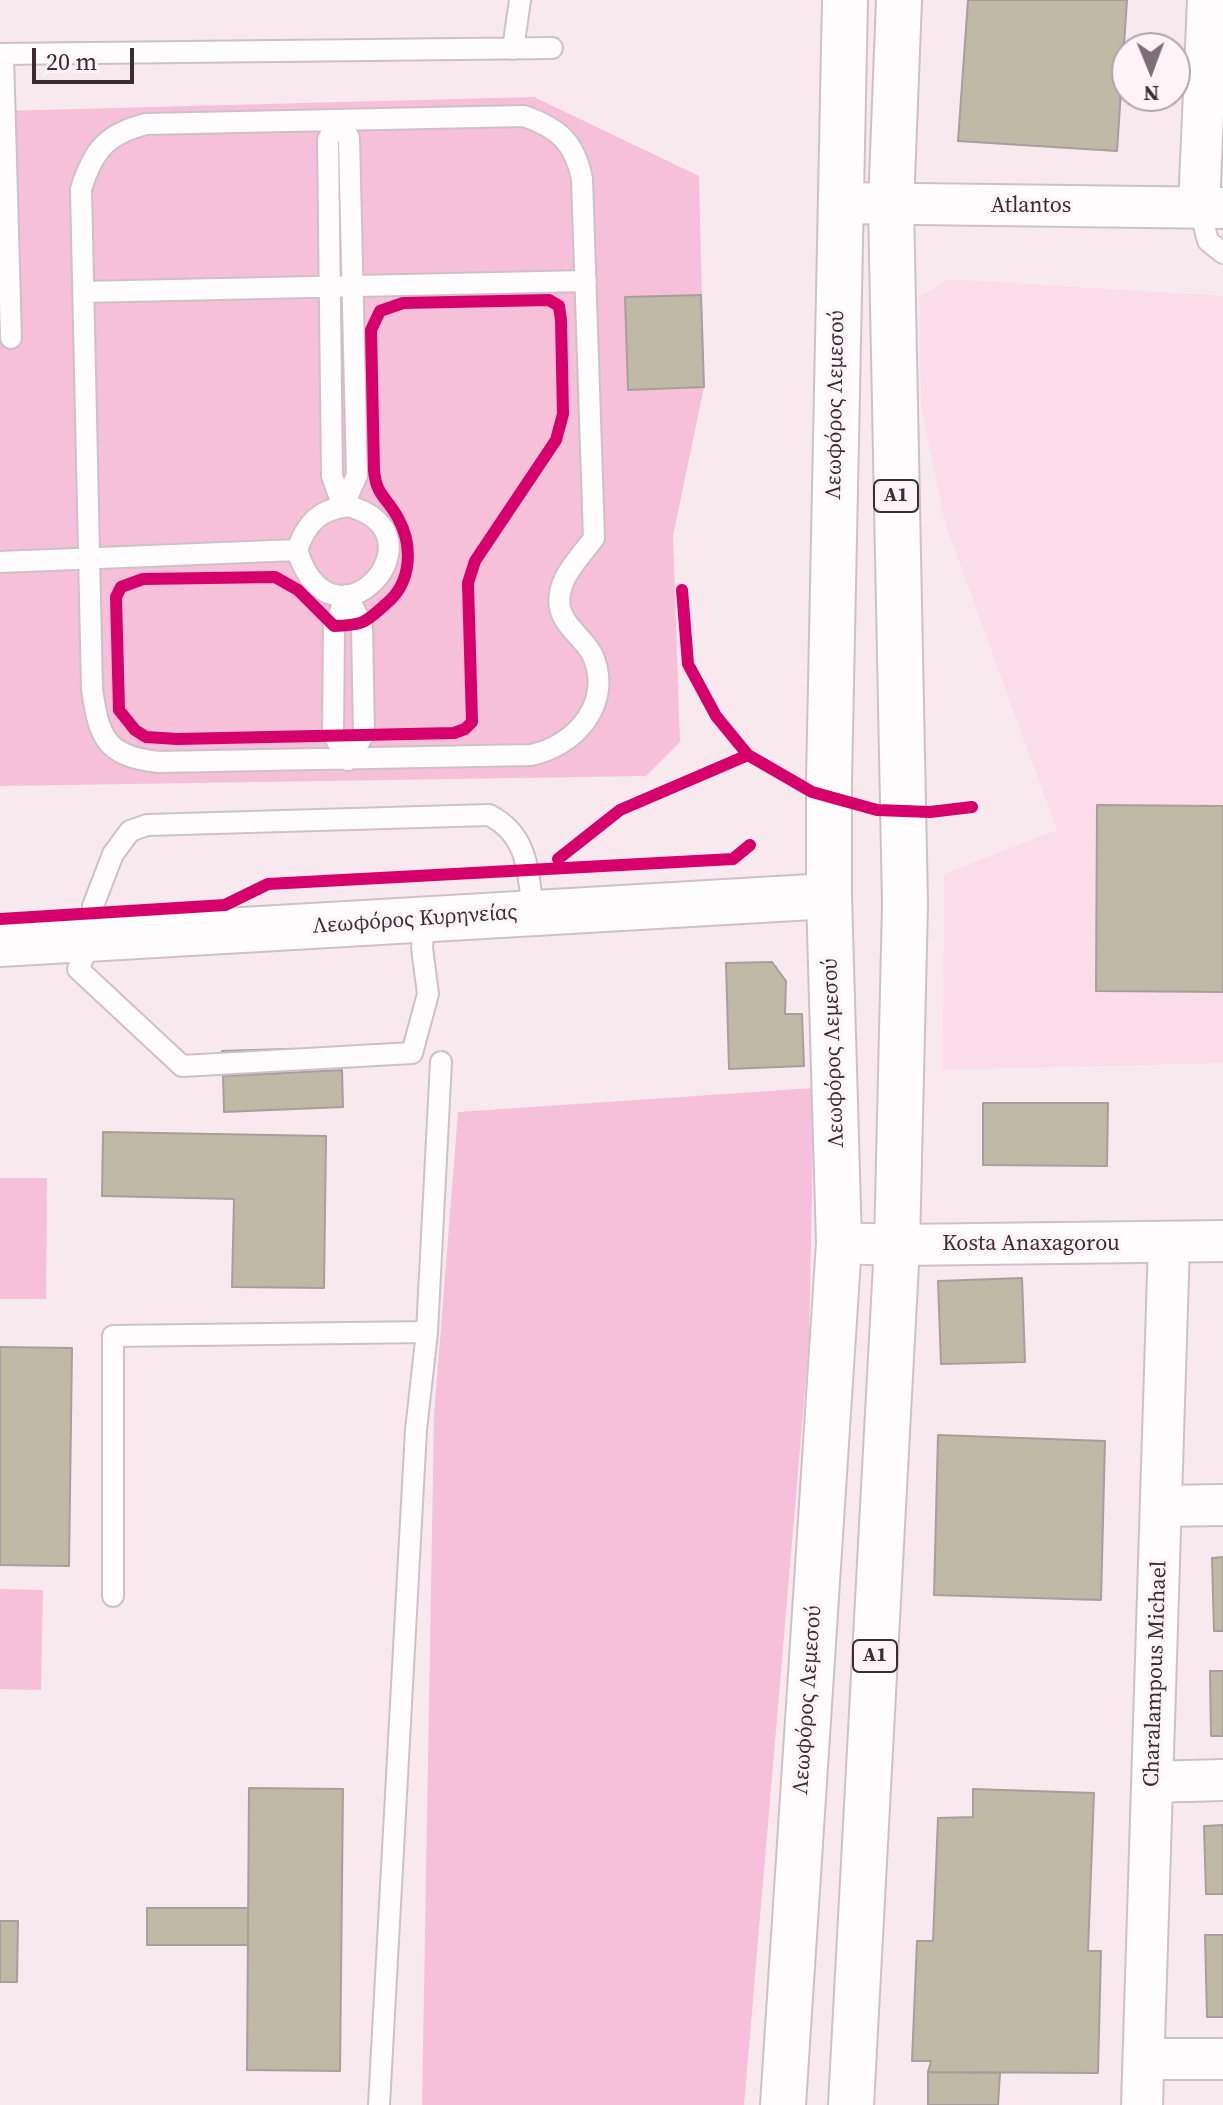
<!DOCTYPE html>
<meta charset="utf-8">
<style>
body{margin:0}
#map{position:relative;width:1223px;height:2105px;overflow:hidden;background:#f8e9ef;font-family:"Source Serif 4",serif}
canvas{display:block}
.north{position:absolute;left:1111px;top:32px;width:80px;height:80px;box-sizing:border-box;background:#fff5f9;border:2px solid #b1a4aa;border-radius:50%;rotate:179deg;font-size:22px;font-weight:700;line-height:32px;text-align:center;color:#3c2b33}
.north::after{content:'';display:block;margin:auto;width:28px;height:36px;background:#7e6e75;clip-path:polygon(50% 0,100% 100%,50% 72%,0 100%)}
.scale{position:absolute;left:32px;top:48px;width:102px;height:36px;box-sizing:border-box;border:4px solid #3c2b33;border-top:0;padding-left:10px;font-size:24px;line-height:28px;white-space:nowrap;color:#3c2b33;-webkit-text-stroke:6px #fff5f9;paint-order:stroke}
</style>
<div id="map">
<canvas width="1223" height="2105"></canvas>
<div class="north">N</div>
<div class="scale">20 m</div>
</div>
<script>
const ctx = document.querySelector('canvas').getContext('2d');
ctx.lineJoin = 'round';
function paint(path, color) { ctx.fillStyle = color; ctx.fill(path, 'evenodd'); }
function strokePath(path, color, width, dash) { ctx.strokeStyle = color; ctx.lineWidth = width; ctx.lineCap = dash ? 'butt' : 'round'; ctx.setLineDash(dash || []); ctx.stroke(path); }
function write(font, color, halo, rows, align = 'center') {
  ctx.font = font + ' "Source Serif 4",serif'; ctx.lineWidth = 7; ctx.setLineDash([]); ctx.textBaseline = 'middle'; ctx.strokeStyle = halo; ctx.fillStyle = color; for (const [text, x, y, turn = 0] of rows) {
    ctx.save(); ctx.translate(x, y); ctx.rotate((+turn || 0) * Math.PI / 180); ctx.textAlign = isNaN(turn) ? turn : align; if (halo) ctx.strokeText(text, 0, 0); ctx.fillText(text, 0, 0); ctx.restore();
  }
}
paint(new Path2D(`
 M949 279 1223 296V1063L943 1070 944 874 1057 830 946 526 921 407 919 297Z`), '#fbddea');
paint(new Path2D(`
 M534 97 699 176 704 387 673 536 680 742 646 776 0 786V111Z
 M814 1088 809 1343 744 2105H422L434 1416 458 1112Z
 M0 1178H47L46 1299H0Z
 M0 1589 43 1590 41 1690 0 1689Z`), '#f6c0d9');
const building = new Path2D(`
 M968 0H1127L1117 151 958 141Z
 M701 295 704 387 628 390 625 297Z
 M1097 805 1223 806V992L1096 991Z
 M772 962 786 981 785 1014H802L804 1066 729 1069 726 963Z
 M285 1049 286 1073 223 1076 222 1051Z
 M342 1070 343 1107 224 1112 223 1076Z
 M983 1103H1108L1107 1166 983 1165Z
 M103 1132 326 1136 324 1288 232 1287 234 1199 102 1196Z
 M1022 1278 1025 1362 941 1364 938 1281Z
 M0 1347 72 1348 69 1566 0 1565Z
 M938 1435 1105 1441 1101 1600 934 1595Z
 M1223 1557V1631H1214L1212 1558Z
 M1210 1671H1223V1736H1211Z
 M249 1788 343 1789 340 2071 247 2070Z
 M973 1789 1094 1793 1088 1951H1101L1098 2073 928 2072 931 2061H912L917 1941H933L938 1818 973 1817Z
 M1223 1825V1894H1206L1204 1826Z
 M147 1908H248V1945H147Z
 M0 1921H18L17 1982H0Z
 M1205 1935H1223V2017H1207Z
 M928 2072 1000 2073 998 2105H928Z`);
paint(building, '#bfb9a6');
strokePath(building, '#a69f9b', 2);
const lane = new Path2D(`
 M513 49 520 0
 M0 54 552 48
 M3 54 11 338
 M524 116C559 128 575 143 582 179L594 538C579 559 555 580 560 608 564 626 584 639 592 654 614 702 576 746 531 755L158 762C105 756 99 737 92 689L81 189C93 151 106 134 146 124Z
 M338 120 349 138 357 475 343 507 332 476 328 140Z
 M1199 207 1208 241 1223 253
 M83 292 586 281
 M348 506C450 533 333 664 297 550 307 522 319 510 348 506Z
 M0 562 297 550
 M347 595 362 625 364 734 348 760 333 734 334 626Z
 M424 921 422 948 428 994 412 1053 182 1066 78 969 93 938V906L113 854 130 831 147 825 489 815C529 835 528 873 533 912
 M113 1596V1336L427 1332 441 1062
 M379 2105 416 1430 427 1332`);
const street = new Path2D(`
 M839 203 1223 208
 M1199 207 1208 0
 M839 1243 897 1245 1223 1241
 M1161 1506 1223 1505
 M1152 1782 1223 1780
 M1144 2059H1223
 M1142 2105 1169 1243`);
const secondary = new Path2D(`
 M0 944 829 896`);
const primary = new Path2D(`
 M783 2105 839 1243 829 896V781L845 0
 M851 2105 897 1245 905 904 891 205 899 0`);
strokePath(lane, '#cfc0c7', 24);
strokePath(street, '#cfc0c7', 44);
strokePath(secondary, '#cfc0c7', 48);
strokePath(primary, '#cfc0c7', 48);
strokePath(lane, '#fefcfd', 20);
strokePath(street, '#fefcfd', 40);
strokePath(secondary, '#fefcfd', 44);
strokePath(primary, '#fefcfd', 44);
strokePath(new Path2D(`
 M549 300 559 306 561 320 563 414 556 440 475 561 468 583 472 722 465 729 454 733 177 739 146 737 135 730 119 710 116 597 121 587 143 579 275 577 298 590 334 626C365 625 364 623 387 603 412 582 413 545 398 518 387 497 376 496 374 470L371 330 380 311 403 303Z
 M682 590 688 664 716 716 748 755 812 792 877 810 930 812 972 807
 M558 859 620 810 748 755
 M0 919 225 905 268 884 733 859 750 845`), '#d6006c', 12);
for (const [x, y, w] of [
 [896,496,44],
 [875,1656,44]
]) { const box = new Path2D(); box.roundRect(x - w / 2, y - 16, w, 32, 6); ctx.fillStyle = '#fff5f9'; ctx.fill(box); strokePath(box, '#3c2b33', 2); }
write('bold 20px', '#3c2b33', null, [
 ["A1",896,496],
 ["A1",875,1656]
]);
write('22px', '#3c2b33', '#fff5f9', [
 ["Atlantos",1031,206],
 ["Λεωφόρος Λεμεσού",836,405,-89],
 ["Λεωφόρος Κυρηνείας",415,920,-4],
 ["Λεωφόρος Λεμεσού",834,1053,-92],
 ["Kosta Anaxagorou",1031,1244],
 ["Charalampous Michael",1156,1674,-88],
 ["Λεωφόρος Λεμεσού",808,1700,-86]
]);
</script>
